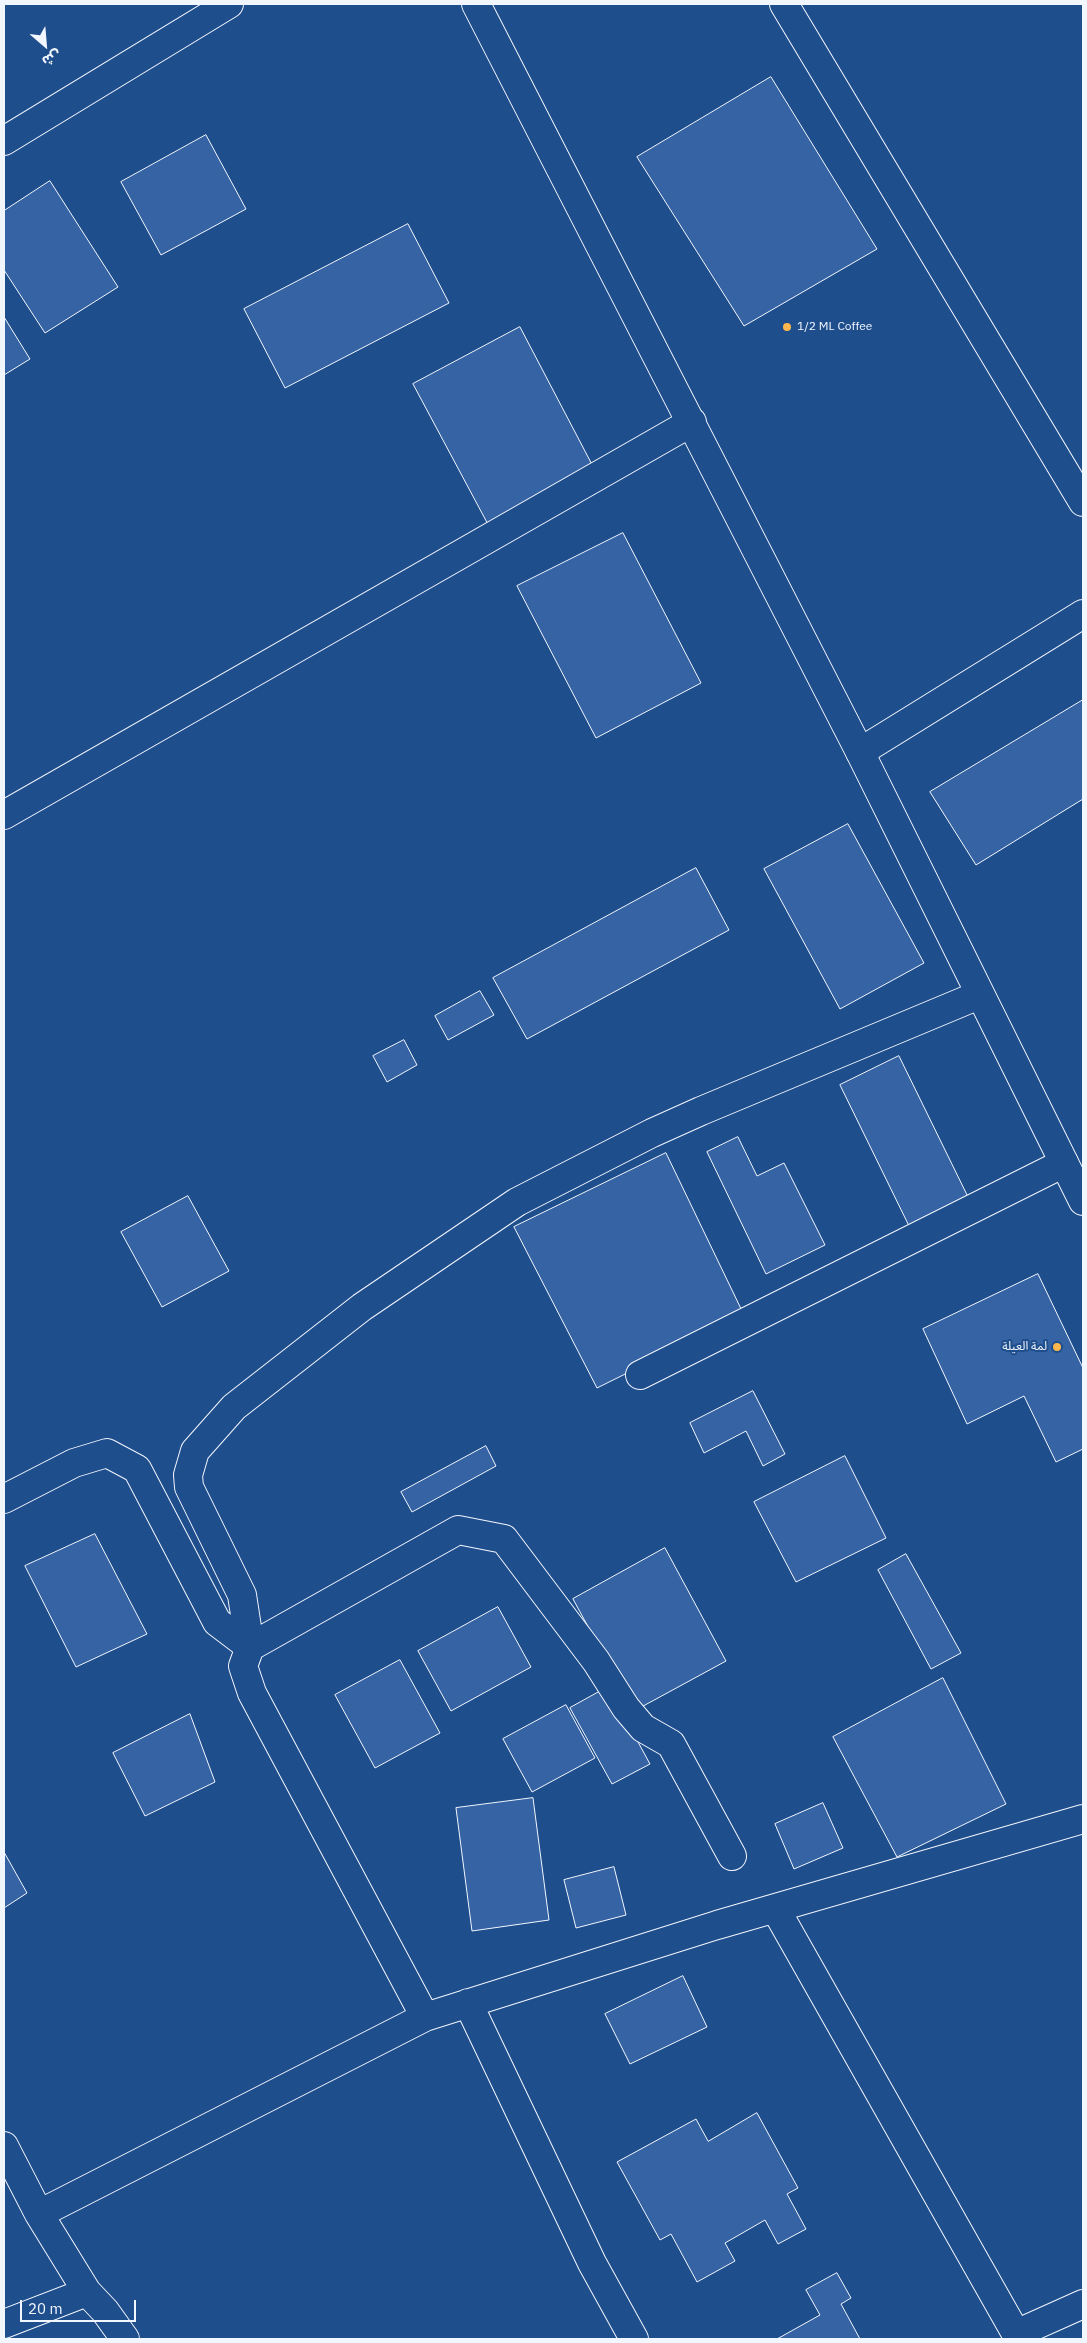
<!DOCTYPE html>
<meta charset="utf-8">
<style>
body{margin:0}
#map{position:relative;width:1087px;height:2343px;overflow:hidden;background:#1f4e8c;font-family:"IBM Plex Sans","Noto Sans Arabic",sans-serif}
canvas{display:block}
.frame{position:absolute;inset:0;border:5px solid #f2f6ff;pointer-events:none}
.north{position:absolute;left:20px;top:20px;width:50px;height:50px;-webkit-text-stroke:4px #1f4e8c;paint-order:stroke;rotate:153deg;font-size:14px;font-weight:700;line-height:20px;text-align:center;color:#f2f6ff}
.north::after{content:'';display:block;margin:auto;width:18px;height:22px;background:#f2f6ff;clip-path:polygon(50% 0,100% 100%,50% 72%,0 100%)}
.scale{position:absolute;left:20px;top:2300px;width:116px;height:22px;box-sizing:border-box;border:2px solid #f2f6ff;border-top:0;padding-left:6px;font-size:15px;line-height:18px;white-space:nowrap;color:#f2f6ff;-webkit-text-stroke:4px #1f4e8c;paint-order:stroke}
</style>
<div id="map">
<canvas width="1087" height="2343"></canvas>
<div class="frame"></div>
<div class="north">ش</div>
<div class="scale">20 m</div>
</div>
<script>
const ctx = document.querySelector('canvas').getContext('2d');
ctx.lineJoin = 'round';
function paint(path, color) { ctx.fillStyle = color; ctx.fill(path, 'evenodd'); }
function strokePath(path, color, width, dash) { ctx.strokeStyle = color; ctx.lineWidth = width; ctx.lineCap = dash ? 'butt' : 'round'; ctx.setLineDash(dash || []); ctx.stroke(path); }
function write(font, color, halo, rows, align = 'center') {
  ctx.font = font + ' "IBM Plex Sans","Noto Sans Arabic",sans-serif'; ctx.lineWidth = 4; ctx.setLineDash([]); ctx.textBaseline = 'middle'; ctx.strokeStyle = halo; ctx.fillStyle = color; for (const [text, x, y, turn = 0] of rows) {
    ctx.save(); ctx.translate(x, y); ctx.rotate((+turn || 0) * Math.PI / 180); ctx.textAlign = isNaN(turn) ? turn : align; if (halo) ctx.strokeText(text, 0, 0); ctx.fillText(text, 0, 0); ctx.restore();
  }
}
const building = new Path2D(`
 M771 77 877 249 744 326 637 157Z
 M206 135 246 209 161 255 121 182Z
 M50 181 118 287 45 333 4 270V211Z
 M408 224 449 303 285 388 244 309Z
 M4 317 30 359 4 375Z
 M520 327 598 476 491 530 413 384Z
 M623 533 701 683 596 738 517 586Z
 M1083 700V799L976 865 930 792Z
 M848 824 924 963 840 1009 764 869Z
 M696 868 729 930 527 1039 493 978Z
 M480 991 494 1015 448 1040 435 1016Z
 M404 1040 417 1065 387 1082 373 1056Z
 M899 1056 970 1201 911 1230 840 1085Z
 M738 1137 757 1176 784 1163 825 1245 766 1274 707 1152Z
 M666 1153 744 1315 597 1388 514 1227Z
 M188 1196 229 1271 162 1307 121 1232Z
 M1038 1274 1083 1368V1449L1056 1462 1024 1396 967 1424 923 1329Z
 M753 1391 785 1454 763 1466 746 1431 704 1453 690 1423Z
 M486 1446 496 1466 412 1512 401 1492Z
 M845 1456 886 1538 796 1582 754 1502Z
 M95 1534 147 1634 76 1667 25 1566Z
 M665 1548 726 1661 634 1711 573 1599Z
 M906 1554 961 1653 931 1669 878 1570Z
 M498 1607 531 1667 451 1711 418 1651Z
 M400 1660 440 1733 375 1768 335 1695Z
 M943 1678 1006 1804 897 1857 833 1737Z
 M608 1687 650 1764 612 1784 570 1708Z
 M566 1705 595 1758 532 1792 503 1739Z
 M190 1714 215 1782 145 1816 113 1753Z
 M533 1798 549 1920 472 1931 456 1808Z
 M823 1803 843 1848 794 1869 775 1824Z
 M4 1852 27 1893 4 1908Z
 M614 1867 626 1915 576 1928 564 1880Z
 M683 1976 707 2027 630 2064 605 2014Z
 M757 2113 798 2188 787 2194 806 2229 778 2244 765 2220 725 2243 735 2261 697 2282 671 2234 660 2240 617 2162 696 2119 708 2141Z
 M837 2273 851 2298 841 2304 860 2339H777L820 2315 806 2290Z`);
paint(building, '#3563a3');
strokePath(building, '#f2f6ff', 1);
const street = new Path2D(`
 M784 4 1083 502
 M4 141 229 4
 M860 752 1083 614
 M4 815 692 422
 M640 1375 1064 1163
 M4 1499 74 1463 107 1453 137 1469 217 1622 250 1647 458 1530 504 1539 596 1661 626 1708 643 1728 671 1744 732 1856
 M775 1908 1019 2339
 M468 2003 592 2263 634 2339
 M425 2017 252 1693 243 1666 250 1647 242 1595 189 1487 188 1475 195 1451 234 1407 362 1307 517 1202 652 1133 701 1111 979 995
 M4 2146 39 2214 87 2292
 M39 2214 425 2017 717 1925 1083 1819
 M4 2324 87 2292 105 2311 125 2339
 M1016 2334 1083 2304`);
const secondary = new Path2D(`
 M476 4 860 752 1083 1201`);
strokePath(street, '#f2f6ff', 30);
strokePath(secondary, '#f2f6ff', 30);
strokePath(street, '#1f4e8c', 28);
strokePath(secondary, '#1f4e8c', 28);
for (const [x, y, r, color] of [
 [787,327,5,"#ffb74d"],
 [1057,1347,5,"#ffb74d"]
]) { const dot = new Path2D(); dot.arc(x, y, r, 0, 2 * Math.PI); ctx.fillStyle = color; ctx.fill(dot); strokePath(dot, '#1f4e8c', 2); }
write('12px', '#f2f6ff', '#1f4e8c', [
 ["1/2 ML Coffee",797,327],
 ["لمة العيلة",1047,1347,"right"]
], 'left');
</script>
